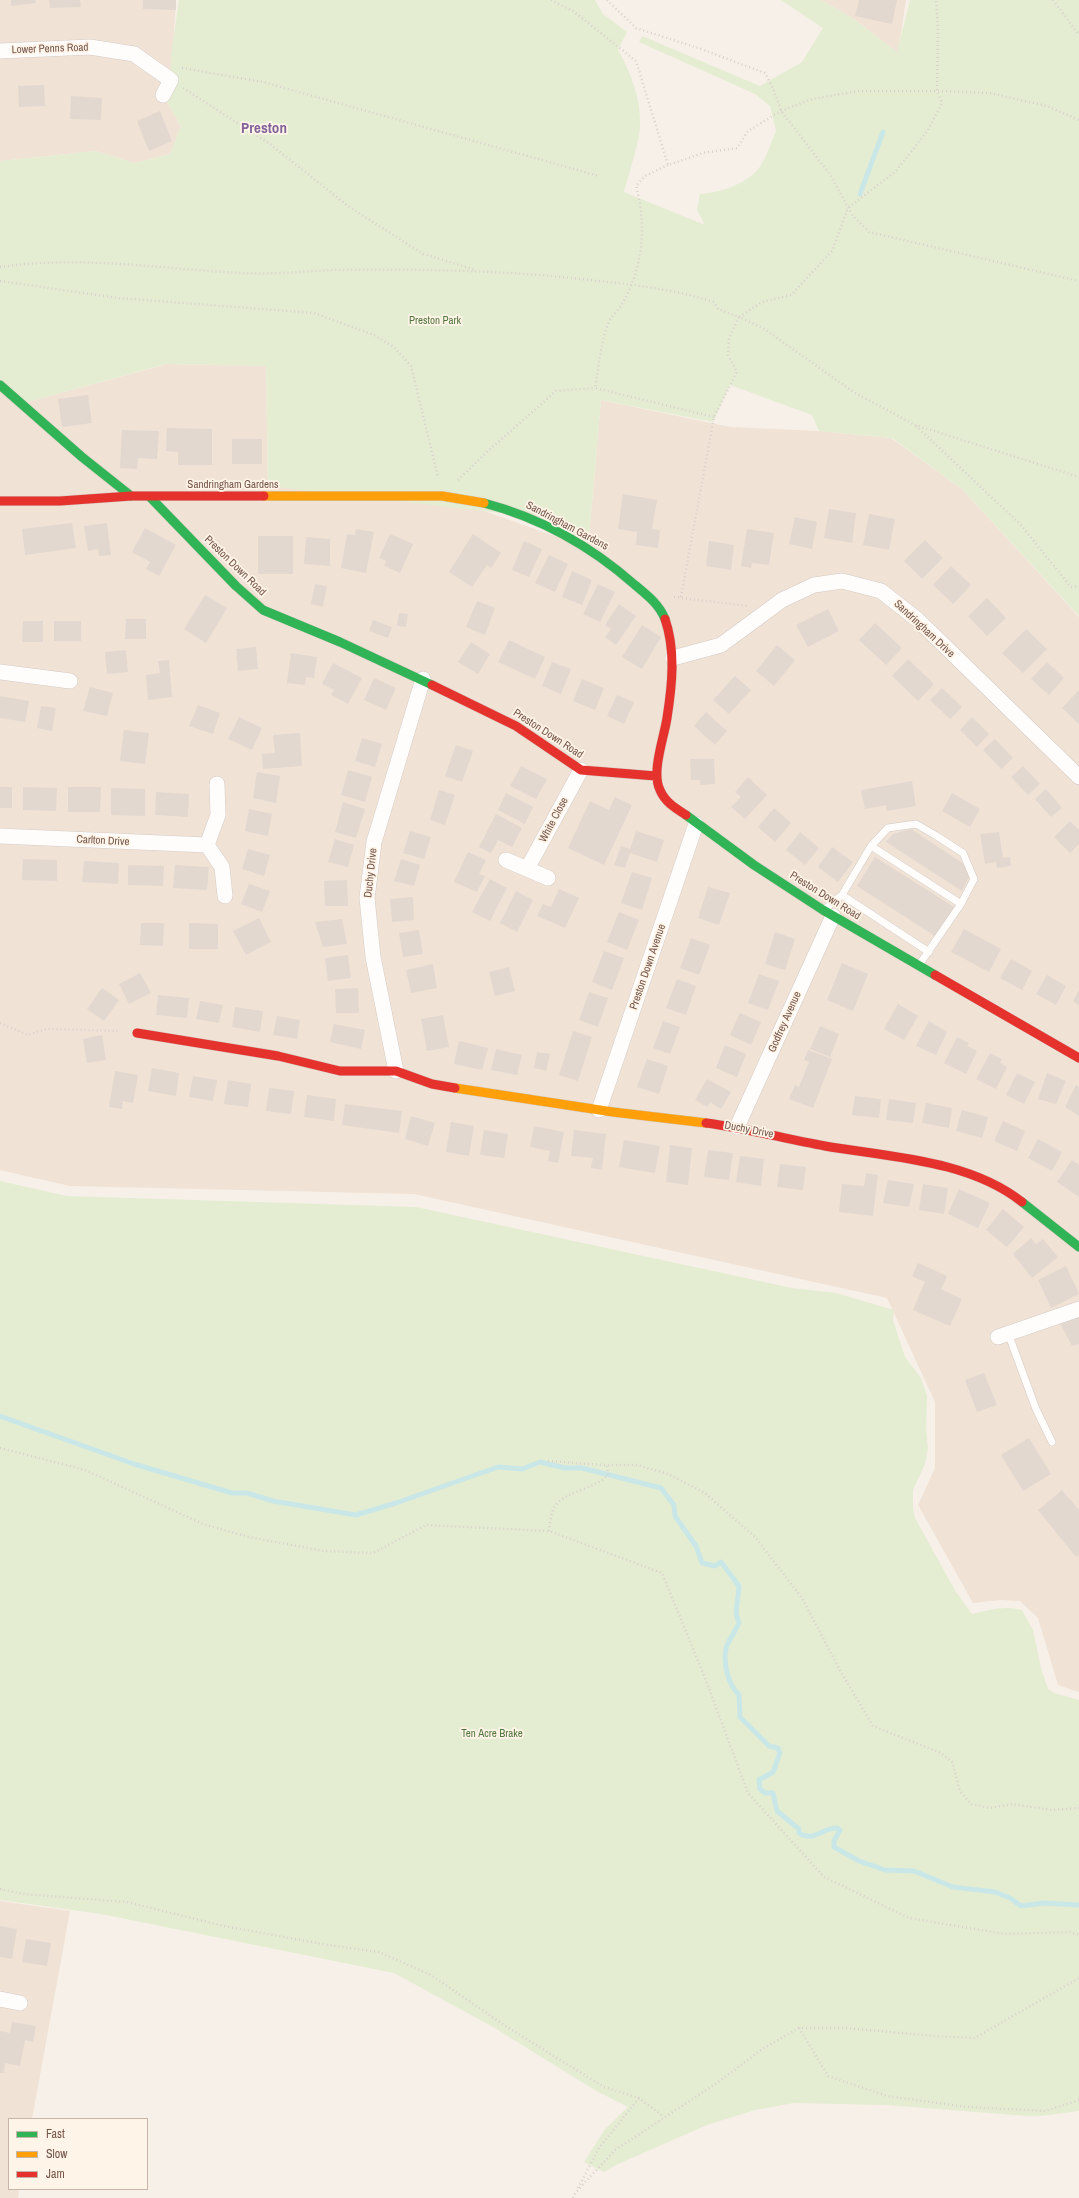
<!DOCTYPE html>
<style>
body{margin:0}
#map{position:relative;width:1079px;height:2198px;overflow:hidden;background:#f7f0e8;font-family:"Archivo Narrow",sans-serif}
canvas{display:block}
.legend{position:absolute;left:8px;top:2118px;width:140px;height:72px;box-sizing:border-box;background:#fff4e8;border:1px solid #c8b4a8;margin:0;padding:5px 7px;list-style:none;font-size:12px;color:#755448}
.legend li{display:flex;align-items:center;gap:8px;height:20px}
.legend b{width:20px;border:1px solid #c8b4a8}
</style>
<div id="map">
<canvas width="1079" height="2198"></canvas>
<ul class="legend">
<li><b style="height:5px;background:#30b455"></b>Fast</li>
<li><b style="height:5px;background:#ff9f0a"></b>Slow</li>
<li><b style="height:5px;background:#e5322d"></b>Jam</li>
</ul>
</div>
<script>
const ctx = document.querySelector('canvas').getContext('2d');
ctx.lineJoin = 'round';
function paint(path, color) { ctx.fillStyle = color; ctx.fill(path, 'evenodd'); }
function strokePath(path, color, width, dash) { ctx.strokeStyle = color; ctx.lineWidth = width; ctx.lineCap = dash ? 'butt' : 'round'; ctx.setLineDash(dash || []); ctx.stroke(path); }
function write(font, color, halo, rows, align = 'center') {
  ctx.font = font + ' "Archivo Narrow",sans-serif'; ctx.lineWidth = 3.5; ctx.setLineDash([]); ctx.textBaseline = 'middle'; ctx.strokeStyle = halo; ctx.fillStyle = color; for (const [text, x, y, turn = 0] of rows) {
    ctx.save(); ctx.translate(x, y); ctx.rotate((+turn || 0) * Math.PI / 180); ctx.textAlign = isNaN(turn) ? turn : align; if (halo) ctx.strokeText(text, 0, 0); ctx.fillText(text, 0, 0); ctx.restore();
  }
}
paint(new Path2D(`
 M0 0H176L171 80 163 95 181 126 170 154 135 163 95 151 0 161Z
 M821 0H906L898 53 854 19Z
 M167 364 266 366 268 486 442 496 588 548 601 400 730 427 819 431 891 438 963 490 1079 617V1692L1058 1685 1038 1618 1020 1601 1000 1600 973 1603 918 1505 935 1468V1402L887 1298 414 1194 70 1186 0 1170V385L20 404Z
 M0 1901 70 1911 32 2119H9V2189H19L18 2198H0Z`), '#f0e2d5');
paint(new Path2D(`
 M179 0H595L603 14 627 32 618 50C631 73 641 99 640 126 639 144 629 173 624 192L705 225 697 210 700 194C720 193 746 184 759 168 767 157 771 142 776 131L770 106 755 94 639 42 642 36 760 86 802 62 823 28 781 0H821L854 19 897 52 910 0H1079V616L963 490 892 438 819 431 812 415 730 385 713 422 601 400 588 548 526 516 268 486 266 366 166 364 20 404 0 385V161L95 151 135 163 170 154 181 126 163 95 171 80V55Z
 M0 1181 67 1196 416 1207 792 1288 836 1293 894 1310 893 1320 905 1357 921 1378 927 1396 926 1430 928 1448 925 1464 913 1490V1509L915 1518 956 1592 972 1614C989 1610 1004 1605 1022 1610L1033 1630 1041 1668 1048 1689 1054 1693 1079 1700V2111L1041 2116H1027L886 2105 794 2103 755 2110 707 2125 616 2165 604 2172 584 2162 605 2129 628 2107 598 2092 493 2027 394 1973 101 1914 0 1900Z`), '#e4edd2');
strokePath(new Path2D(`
 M860 194 883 132
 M0 1416 134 1464 232 1493H247L273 1501 356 1515 396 1503 498 1467 522 1469 540 1462 565 1468H582L661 1488 674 1505 675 1516 696 1546 702 1563 715 1566 721 1562 739 1586 736 1614 739 1623C736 1630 727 1643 726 1648 723 1664 728 1684 739 1695L740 1717 769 1746 778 1748 780 1753 773 1772 759 1780 760 1789 765 1793H773L777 1811 799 1829V1833C814 1843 823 1827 837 1828L840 1830 834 1841V1847L859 1861 885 1870 914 1871 953 1887 995 1892 1010 1898 1021 1906 1044 1903 1079 1905`), '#cae7e7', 5);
paint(new Path2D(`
 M11 0H35L36 3 11 6Z
 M49 0H80L81 7 50 8Z
 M143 0H176V10L143 9Z
 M859 0H897L892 24 855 16Z
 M44 85 45 106 19 107 18 86Z
 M71 96 102 98 101 120 70 119Z
 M160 111 172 141 149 151 137 121Z
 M88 395 92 423 62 427 58 399Z
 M167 428 212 429V465H178V452L166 451Z
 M122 430 159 431 157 459 138 458 137 469 120 468Z
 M232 439H262V464H232Z
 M623 494 657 500 652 529 660 530 658 548 636 545 637 532 618 529Z
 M829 509 856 513 852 543 824 538Z
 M869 514 895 519 889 550 863 545Z
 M795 517 817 522 812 549 789 544Z
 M72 523 76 548 25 555 22 529Z
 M107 523 111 555 99 556 98 549 88 551 84 526Z
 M145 528 176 545 159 576 146 569 150 562 132 552Z
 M356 529 374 532 366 573 341 568 347 534 355 535Z
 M747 529 774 533 769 565 752 563 751 568 741 566Z
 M390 534 413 544 400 573 384 566 386 561 379 558Z
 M473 534 501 553 491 568 487 565 472 587 449 572Z
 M258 536H293V574H258Z
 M306 537 330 539V566L304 564Z
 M925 540 943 558 922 579 904 561Z
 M524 541 542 549 529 577 512 570Z
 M709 541 734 545 731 570 706 566Z
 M549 555 568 564 555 592 535 583Z
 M951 566 971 585 953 604 933 585Z
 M572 571 592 580 582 605 562 597Z
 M315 584 327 586 323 607 311 604Z
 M598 584 615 592 600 622 583 614Z
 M205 595 227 608 206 643 184 629Z
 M987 598 1006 618 987 636 968 616Z
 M477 601 495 608 485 635 466 627Z
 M619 604 636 616 616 645 605 637 611 629 605 625Z
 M828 609 839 631 808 647 796 625Z
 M399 613 408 614 406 627 397 626Z
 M126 619H146V639H125Z
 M373 620 392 627 388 638 369 631Z
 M23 621H43V642H22Z
 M54 621H81V641H54Z
 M875 623 902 648 886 665 859 640Z
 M642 625 661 637 642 669 622 657Z
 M1026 629 1047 649 1023 673 1002 653Z
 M509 640 545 657 535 679 498 662Z
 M471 642 490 654 478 674 458 662Z
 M777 645 795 660 774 686 756 671Z
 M256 647 258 669 238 671 236 649Z
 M126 650 128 672 107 674 105 652Z
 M291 653 317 657 314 678 306 677 305 685 287 683Z
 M908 659 934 684 918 701 892 676Z
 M169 660 172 697 148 700 146 675 160 673 158 661Z
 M552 662 571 669 561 694 542 686Z
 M1047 662 1064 678 1049 695 1031 679Z
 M333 663 362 678 348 704 331 695 334 690 322 684Z
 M735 676 751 690 729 714 713 700Z
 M374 678 396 688 386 710 364 700Z
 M582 679 604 688 595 710 573 701Z
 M90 687 113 693 107 716 83 711Z
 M942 688 962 707 950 719 930 700Z
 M1079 690V724L1062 708Z
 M617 695 634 702 624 724 607 716Z
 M0 696 29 701 25 722 0 718Z
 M198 705 220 713 213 734 189 726Z
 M41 706 56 708 52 731 37 728Z
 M706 712 727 731 715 745 694 726Z
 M239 717 262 728 252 750 228 739Z
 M972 717 989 734 977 747 960 730Z
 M124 730 149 733 145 764 120 761Z
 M300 733 302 766 263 769 262 754 275 753 273 735Z
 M362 738 382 744 375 767 355 761Z
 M995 739 1013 758 1001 769 983 750Z
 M456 745 473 751 462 782 445 776Z
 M690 759H714L715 784 700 785V780H691Z
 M521 766 547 779 536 799 510 786Z
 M1023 766 1040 784 1028 795 1011 777Z
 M348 770 372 777 365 802 341 795Z
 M257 772 280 776 276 803 253 798Z
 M748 777 767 795 745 819 731 807 741 797 735 792Z
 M912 781 916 806 887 811 886 805 865 809 861 790Z
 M0 787H12V808H0Z
 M23 787 57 788 56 811 23 810Z
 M68 787H101L100 812H68Z
 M111 788 145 789V816L111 815Z
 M1046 789 1062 808 1051 817 1035 799Z
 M439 790 455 795 445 825 430 820Z
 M156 792 189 794 188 817 155 815Z
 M506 793 533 807 525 824 498 810Z
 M952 793 980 809 970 827 942 811Z
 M615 797 632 805 604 865 568 848 590 801 609 810Z
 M343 802 365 809 356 838 335 832Z
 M774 808 791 823 775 842 758 827Z
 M249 809 272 814 268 836 245 831Z
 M496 814 522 828 512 847 498 840 491 853 479 847Z
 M1070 821 1079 830V844L1070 853 1054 837Z
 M911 829 965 865 969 877 962 891 886 842 893 834Z
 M410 831 431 837 424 859 403 853Z
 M636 831 664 840 657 862 630 853 625 868 614 865 621 846 630 849Z
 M800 832 819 848 805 865 786 850Z
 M999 832 1003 858 1010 857 1011 866 997 868 996 862 985 864 980 834Z
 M335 839 354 845 348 867 328 862Z
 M832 847 853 862 838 882 818 867Z
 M248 849 270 855 264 876 242 869Z
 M468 852 486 860 479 874 485 876 477 892 454 882Z
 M875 857 954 907 935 936 857 886Z
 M23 859 57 860V881L22 880Z
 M401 859 420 865 414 886 394 881Z
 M84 861 119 863 118 884 82 882Z
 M128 865 164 866 163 886 128 885Z
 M175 865 209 867 207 890 173 888Z
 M632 872 652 878 642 910 621 903Z
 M490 879 507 888 490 921 472 912Z
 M347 880 348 906H325L324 881Z
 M249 884 270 891 262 912 241 904Z
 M708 887 730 893 719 925 698 918Z
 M559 889 579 898 565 928 537 916 543 904 551 907Z
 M516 891 533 900 517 932 500 923Z
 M413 897 414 920 392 922 390 899Z
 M619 912 639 920 627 950 607 942Z
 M259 918 271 942 246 955 233 931Z
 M342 919 347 944 323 947 315 922Z
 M141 923H164L163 946 140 945Z
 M189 923 218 924V949H189Z
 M964 929 1001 949 989 972 951 952Z
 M419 930 423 954 403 957 399 933Z
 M775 932 795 939 785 970 765 964Z
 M691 938 710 945 699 975 680 968Z
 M604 951 624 958 612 990 592 982Z
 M348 955 351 978 328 981 325 958Z
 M1011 959 1032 971 1022 990 1000 978Z
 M842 963 868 974 853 1011 827 1000Z
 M433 964 437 988 411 993 406 970Z
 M509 967 515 991 495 996 489 972Z
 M140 973 151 993 129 1004 119 984Z
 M759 974 779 981 768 1010 748 1003Z
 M1047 975 1066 986 1056 1005 1036 994Z
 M677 979 696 986 686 1015 666 1008Z
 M102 988 119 1000 104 1021 87 1009Z
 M358 988 359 1013H336L335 989Z
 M1079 990V1005L1073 1001Z
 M589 992 608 998 598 1027 579 1020Z
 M158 995 189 998 187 1018 156 1015Z
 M200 1001 223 1005 219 1023 196 1019Z
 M898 1004 918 1016 904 1040 884 1029Z
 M235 1007 263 1011 260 1032 232 1027Z
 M740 1013 761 1022 751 1045 730 1035Z
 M443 1015 449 1047 427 1051 421 1019Z
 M277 1016 300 1020 297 1039 273 1035Z
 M663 1021 680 1027 670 1054 653 1048Z
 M929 1021 947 1032 936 1055 916 1046Z
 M334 1024 365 1030 361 1049 330 1042Z
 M820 1026 839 1034 830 1057 810 1049Z
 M573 1031 592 1037 578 1081 559 1075Z
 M102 1035 106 1060 87 1063 83 1039Z
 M957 1037 969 1043 967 1046 977 1051 966 1074 944 1063Z
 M459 1041 488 1048 482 1070 454 1064Z
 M725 1045 746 1054 737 1077 716 1068Z
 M496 1049 522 1055 517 1075 491 1070Z
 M808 1050 832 1059 813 1108 789 1099 795 1085 799 1087 809 1062 804 1060Z
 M537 1052 550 1054 546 1071 534 1068Z
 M990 1053 1002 1059 1000 1063 1007 1067 996 1089 976 1079Z
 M647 1059 668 1066 659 1094 637 1087Z
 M152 1068 179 1073 176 1096 148 1091Z
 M115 1071 138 1075 133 1103 123 1101 122 1109 109 1107Z
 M1017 1073 1035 1082 1024 1104 1006 1095Z
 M1047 1073 1066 1081 1056 1104 1038 1099Z
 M193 1076 217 1080 213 1101 189 1097Z
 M707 1079 731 1092 721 1109 710 1102 707 1107 695 1100Z
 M228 1080 251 1084 248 1107 224 1104Z
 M1076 1085 1079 1087V1116L1065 1107Z
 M269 1088 294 1091 291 1114 266 1111Z
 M307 1095 336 1099 334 1121 304 1117Z
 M855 1096 881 1099 879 1118 852 1115Z
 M889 1099 916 1103 913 1123 886 1120Z
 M926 1103 952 1108 949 1128 922 1123Z
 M345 1104 402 1111 399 1133 342 1125Z
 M962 1110 988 1117 982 1138 956 1131Z
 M411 1116 435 1123 428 1146 405 1139Z
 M1003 1121 1025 1131 1017 1151 994 1141Z
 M451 1122 474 1126 469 1156 446 1152Z
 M534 1126 564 1132 558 1163 548 1161 550 1151 530 1147Z
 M484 1130 508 1134 504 1158 480 1155Z
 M574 1130 606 1134 602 1170 591 1168 593 1158 571 1156Z
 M1038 1139 1062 1152 1052 1171 1028 1158Z
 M624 1140 660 1146 655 1173 619 1167Z
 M670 1145 692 1148 688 1185 666 1182Z
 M708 1150 733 1153 729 1180 704 1177Z
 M740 1156 764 1159 761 1186 736 1182Z
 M1072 1160 1079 1165V1197L1057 1182Z
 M780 1164 806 1167 803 1190 777 1187Z
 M866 1173 878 1175 873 1216 839 1212 842 1184 864 1186Z
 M888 1180 914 1184 909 1207 883 1203Z
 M923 1184 948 1188 944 1214 919 1210Z
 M959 1189 990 1203 978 1228 948 1214Z
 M1003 1209 1024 1227 1007 1247 986 1230Z
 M1031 1238 1036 1244 1043 1239 1058 1257 1032 1278 1013 1254Z
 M918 1263 947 1276 941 1289 962 1299 950 1326 913 1310 925 1282 912 1276Z
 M1066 1266 1079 1294 1051 1308 1038 1280Z
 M1079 1316V1344L1072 1346 1060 1323Z
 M984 1373 997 1405 977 1412 965 1380Z
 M1029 1438 1051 1474 1023 1491 1001 1455Z
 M1062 1490 1079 1510V1555L1076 1557 1038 1510Z
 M0 1926 17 1929 12 1959 0 1957Z
 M26 1939 51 1943 47 1966 22 1962Z
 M12 2022 36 2026 33 2042 25 2040 20 2066 5 2063 4 2073H0V2031L10 2033Z`), '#e3d8d0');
const lane = new Path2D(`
 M871 846 961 904
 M842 895 929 952
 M825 909 842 895 871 846 888 828 916 824 935 835 963 853 974 879 961 904 919 965
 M1008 1333 1036 1409 1052 1442`);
const street = new Path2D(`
 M0 51 90 47 134 54 171 80 163 95
 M673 658 721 645 782 600 814 585 842 581 881 591 918 620 1079 777
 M0 672 70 681
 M0 836 207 845 218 815 217 784
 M207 845 222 867 225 896
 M506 860 548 878
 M527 869 581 770
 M396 1071 373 957 367 898 374 842 423 679
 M599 1110 696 824
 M737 1127 833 916
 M998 1337 1079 1309
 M0 1999 20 2003`);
const fast = new Path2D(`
 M0 385 82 457 131 496
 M150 497 236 586 263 610 340 642 432 685
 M484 503C541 518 592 547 635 585 647 595 659 604 665 619
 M686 815 754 865 823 910 935 975
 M1022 1202 1079 1247`);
const slow = new Path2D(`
 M264 496H442L484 503
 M455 1088 613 1112 706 1123`);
const jam = new Path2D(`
 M0 501H60L131 496H264
 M665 619C676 651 672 686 667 718 664 738 651 772 660 790 665 802 675 808 686 815
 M432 685 516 726 581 770 656 776
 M935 975 1079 1058
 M137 1033 278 1056 340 1071H396L432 1084 455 1088
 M706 1123C746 1128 785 1139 825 1146 890 1157 969 1160 1022 1202`);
strokePath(lane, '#d5cbc5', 8);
strokePath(street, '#d5cbc5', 16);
strokePath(fast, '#d6cbc4', 10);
strokePath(slow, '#d6cbc4', 10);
strokePath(jam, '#d6cbc4', 10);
strokePath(new Path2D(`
 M551 0 573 11 636 61 668 165 703 153 737 148 748 131 781 111 812 99 859 91H937L989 93 1047 106 1079 120
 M607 0 636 28 701 49 765 73 773 88 781 111 829 173 853 216 869 232 1079 281
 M1053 0 1079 35
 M182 68 263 82 599 176
 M183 88 270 144 348 206 423 254 476 270
 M668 165 645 176 636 186C647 225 643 269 622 304 618 311 610 317 608 324 600 345 599 367 595 388L714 417
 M0 267C80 255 161 269 241 273 272 275 304 271 335 270 423 269 510 270 598 281 637 285 677 290 714 302L718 309 739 317 762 302 791 295 832 251 848 208 896 171 928 130 942 103 937 91 938 29 936 0
 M0 281 118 298 314 313 374 335 394 347 411 366 438 477
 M916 426 1020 524 1071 587 1079 586
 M458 480 487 452 556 391 595 388
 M674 597 748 606
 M681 597 714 417 737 372 728 355 729 338 739 317 763 328 855 393 915 425 1079 477
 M0 1023 28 1035 47 1029 120 1031
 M0 1448 85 1470 203 1524 249 1537 324 1551 373 1553 426 1525 549 1531 662 1573 707 1683 748 1793 824 1877 909 1918 1005 1934 1070 1932 1079 1935
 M548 1461 603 1465H637L668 1474 705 1493 755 1537 802 1598 842 1674 873 1726 941 1753 952 1762 960 1791 971 1804 990 1808 1012 1804 1052 1810 1079 1808
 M549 1531C550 1524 551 1512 555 1506 569 1489 594 1490 608 1475L607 1465
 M0 1889 23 1894 127 1902 224 1926 328 1945 379 1952 431 1975 507 2027 604 2087 639 2098 664 2117
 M799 2028 828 2076 887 2096 967 2107 1045 2111 1079 2100
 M578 2188 599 2148 639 2098
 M573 2198 576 2192 615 2150 717 2083 761 2050 799 2028H845L934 2036 975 2038 1079 1978`), '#d9d0cc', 2.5, [1, 3]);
strokePath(lane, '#fefdfc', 7);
strokePath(street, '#fefdfc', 15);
strokePath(fast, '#30b455', 9);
strokePath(slow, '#ff9f0a', 9);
strokePath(jam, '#e5322d', 9);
write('11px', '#755448', '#fff4e8', [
 ["Lower Penns Road",50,49,-2],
 ["Sandringham Gardens",233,485],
 ["Sandringham Gardens",567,526,28],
 ["Preston Down Road",235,566,44],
 ["Sandringham Drive",924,629,43],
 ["Preston Down Road",548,734,33],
 ["White Close",554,820,-62],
 ["Carlton Drive",103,841,3],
 ["Duchy Drive",371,873,-84],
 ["Preston Down Road",825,896,32],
 ["Preston Down Avenue",648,967,-71],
 ["Godfrey Avenue",785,1022,-66],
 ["Duchy Drive",749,1130,11]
]);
write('11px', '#52753d', '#fff4e8', [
 ["Preston Park",435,321],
 ["Ten Acre Brake",492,1734]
]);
write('bold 15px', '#826398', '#fff4e8', [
 ["Preston",264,129]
]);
</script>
